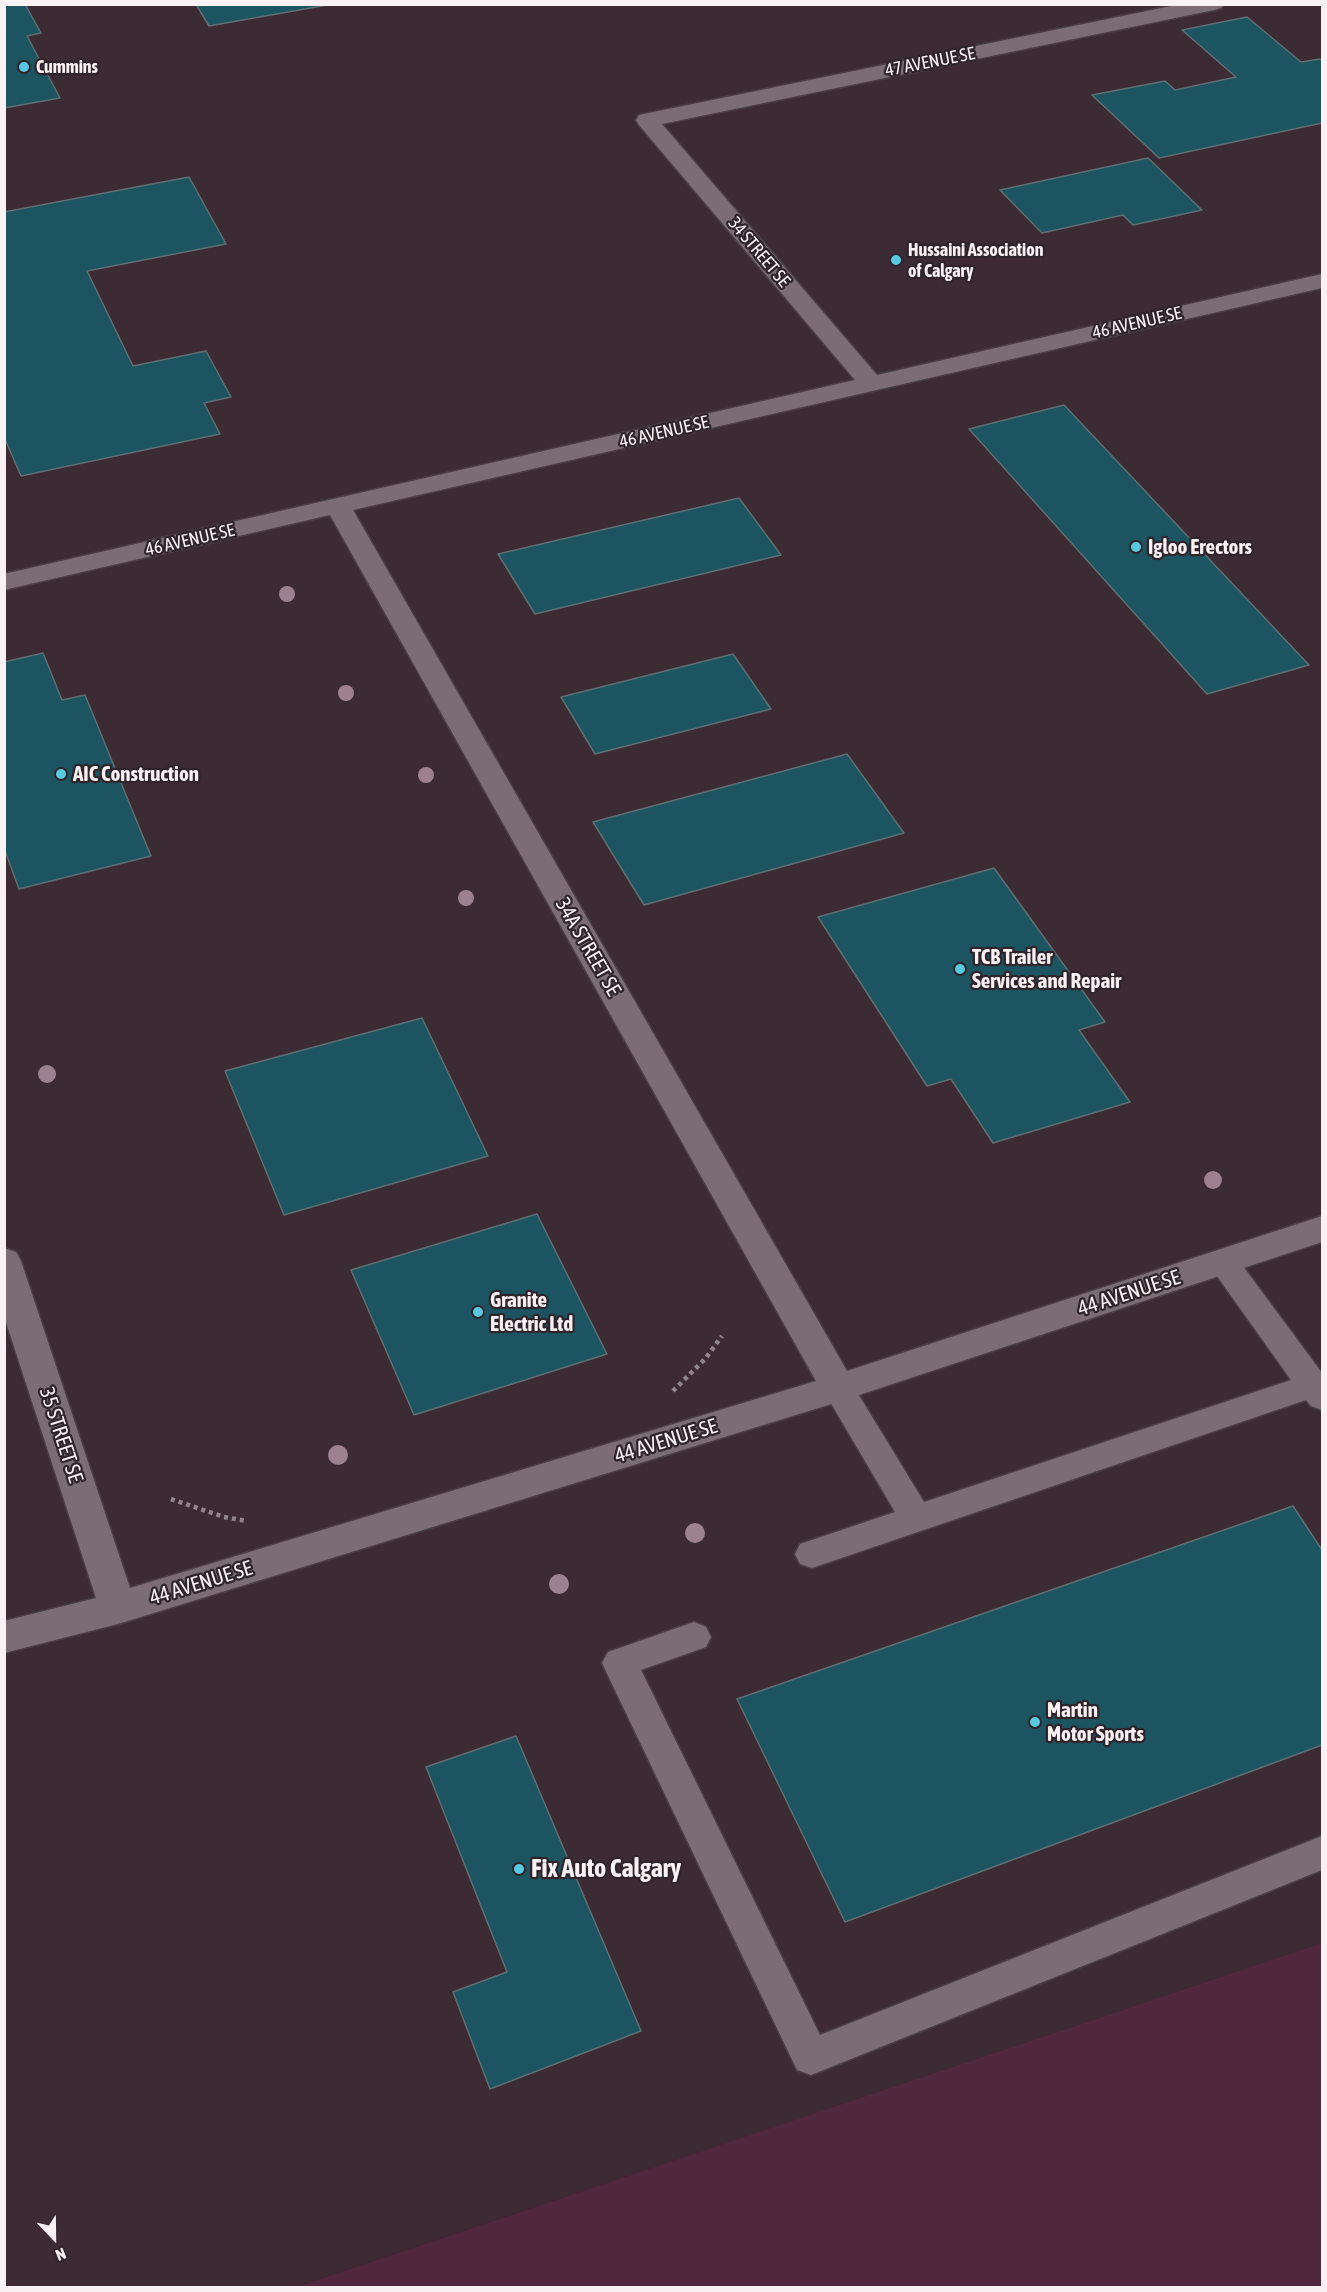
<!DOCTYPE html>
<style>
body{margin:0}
#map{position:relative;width:1327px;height:2292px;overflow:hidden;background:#2f2429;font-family:"Asap Condensed",sans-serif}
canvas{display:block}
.frame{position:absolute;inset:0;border:6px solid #f9f1f4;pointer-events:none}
.north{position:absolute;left:24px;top:2208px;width:60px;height:60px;-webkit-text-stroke:4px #2f2429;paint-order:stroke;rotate:158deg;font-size:16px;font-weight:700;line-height:24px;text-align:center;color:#f9f1f4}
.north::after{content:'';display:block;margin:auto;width:21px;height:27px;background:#f9f1f4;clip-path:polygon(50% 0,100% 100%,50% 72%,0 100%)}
</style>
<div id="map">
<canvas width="1327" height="2292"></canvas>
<div class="frame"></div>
<div class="north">N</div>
</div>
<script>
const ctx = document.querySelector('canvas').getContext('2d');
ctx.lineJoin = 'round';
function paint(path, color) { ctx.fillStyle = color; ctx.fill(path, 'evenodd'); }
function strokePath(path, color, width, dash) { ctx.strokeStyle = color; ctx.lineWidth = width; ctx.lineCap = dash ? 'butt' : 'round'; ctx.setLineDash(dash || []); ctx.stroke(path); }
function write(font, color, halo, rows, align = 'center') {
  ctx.font = font + ' "Asap Condensed",sans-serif'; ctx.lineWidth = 4.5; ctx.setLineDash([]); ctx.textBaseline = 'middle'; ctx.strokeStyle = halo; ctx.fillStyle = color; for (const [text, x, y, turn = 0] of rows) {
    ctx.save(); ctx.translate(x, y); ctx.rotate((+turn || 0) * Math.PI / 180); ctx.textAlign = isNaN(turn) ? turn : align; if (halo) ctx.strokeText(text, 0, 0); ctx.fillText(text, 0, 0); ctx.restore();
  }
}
paint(new Path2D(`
 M5 5H1322V1943L296 2287 5 2288Z`), '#3d2b34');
paint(new Path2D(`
 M1322 1943V2287H296Z`), '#51273d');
const building = new Path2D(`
 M4 4H25L41 33 27 36 60 98 4 108Z
 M196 4H333L209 26Z
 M1247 17 1301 62 1320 59 1322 61V123L1159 158 1092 95 1165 81 1175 90 1236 77 1182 30Z
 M1148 158 1202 210 1133 225 1123 215 1042 233 1000 190Z
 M189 177 226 244 87 271 133 366 206 351 231 397 204 403 220 434 21 476 4 437V212Z
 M1064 405 1309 665 1207 694 969 429Z
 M739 498 781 555 535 614 498 554Z
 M43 653 62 700 85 695 151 856 19 889 4 848V662Z
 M733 654 771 709 595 754 561 697Z
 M847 754 904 833 644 905 593 822Z
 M994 868 1105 1022 1079 1030 1130 1102 993 1143 951 1079 927 1086 818 917Z
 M422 1018 488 1156 284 1215 225 1071Z
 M537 1214 607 1354 414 1415 351 1270Z
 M1293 1506 1322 1550V1745L845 1922 737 1699Z
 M516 1736 641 2031 490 2089 453 1992 507 1972 426 1767Z`);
paint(building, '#1c5561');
strokePath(building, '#5e6e71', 1.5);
const lane = new Path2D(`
 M1223 1250 1234 1254 1322 1373V1410L1311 1406 1306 1400 812 1568 800 1564 795 1554 800 1544 895 1512 822 1388 827 1379 838 1375 849 1379 924 1502 1291 1380 1207 1262 1212 1254Z
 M694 1622 706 1627 711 1637 706 1647 641 1670 820 2035 1322 1836V1870L811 2075 797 2070 602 1663 608 1652Z`);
const street = new Path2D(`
 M1181 4H1224L1221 8 1214 10 662 124 877 375 1322 274V288L353 510 847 1371 1322 1216V1242L838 1402 118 1624 4 1653V1621L96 1598 4 1316V1248L16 1252 21 1261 130 1588 816 1381 330 515 4 590V574L855 380 639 125 636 120 639 115Z`);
strokePath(lane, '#493f44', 3);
strokePath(street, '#493f44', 3);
strokePath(new Path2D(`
 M673 1391 705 1359 722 1336
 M171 1499 224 1517 247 1521`), '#90868a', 4.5, [4, 4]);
paint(lane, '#7b6d73');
paint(street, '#7b6d73');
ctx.fillStyle = '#9d818e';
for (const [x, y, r] of [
 [287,594,8],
 [346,693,8],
 [426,775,8],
 [466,898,8],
 [47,1074,9],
 [1213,1180,9],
 [338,1455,10],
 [695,1533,10],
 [559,1584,10]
]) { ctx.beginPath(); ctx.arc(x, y, r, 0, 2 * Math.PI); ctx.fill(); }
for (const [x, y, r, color] of [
 [24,67,6,"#57c9e2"],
 [896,260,6,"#57c9e2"],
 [1136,547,6,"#57c9e2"],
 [61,774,6,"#57c9e2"],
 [960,969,6,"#57c9e2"],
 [478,1312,6,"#57c9e2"],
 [1035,1722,6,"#57c9e2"],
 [519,1869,6,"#57c9e2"]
]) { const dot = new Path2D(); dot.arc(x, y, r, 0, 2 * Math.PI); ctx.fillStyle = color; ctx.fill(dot); strokePath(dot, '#2f2429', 2); }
write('18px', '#f9f1f4', '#2f2429', [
 ["47 AVENUE SE",930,62,-11],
 ["34 STREET SE",759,252,50],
 ["46 AVENUE SE",1137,323,-13],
 ["46 AVENUE SE",664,432,-13],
 ["46 AVENUE SE",190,540,-13]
]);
write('bold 18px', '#f9f1f4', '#2f2429', [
 ["Cummins",36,67],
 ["Hussaini Association",908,250],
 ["of Calgary",908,271]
], 'left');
write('bold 21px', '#f9f1f4', '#2f2429', [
 ["Igloo Erectors",1148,547],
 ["AIC Construction",73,774],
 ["TCB Trailer",972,957],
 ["Services and Repair",972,981],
 ["Granite",490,1300],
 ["Electric Ltd",490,1324],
 ["Martin",1047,1710],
 ["Motor Sports",1047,1734]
], 'left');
write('21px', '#f9f1f4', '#2f2429', [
 ["34A STREET SE",588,947,60],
 ["44 AVENUE SE",1129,1293,-18],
 ["35 STREET SE",61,1435,72],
 ["44 AVENUE SE",666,1441,-17],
 ["44 AVENUE SE",201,1583,-17]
]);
write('bold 26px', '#f9f1f4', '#2f2429', [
 ["Fix Auto Calgary",531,1869]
], 'left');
</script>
